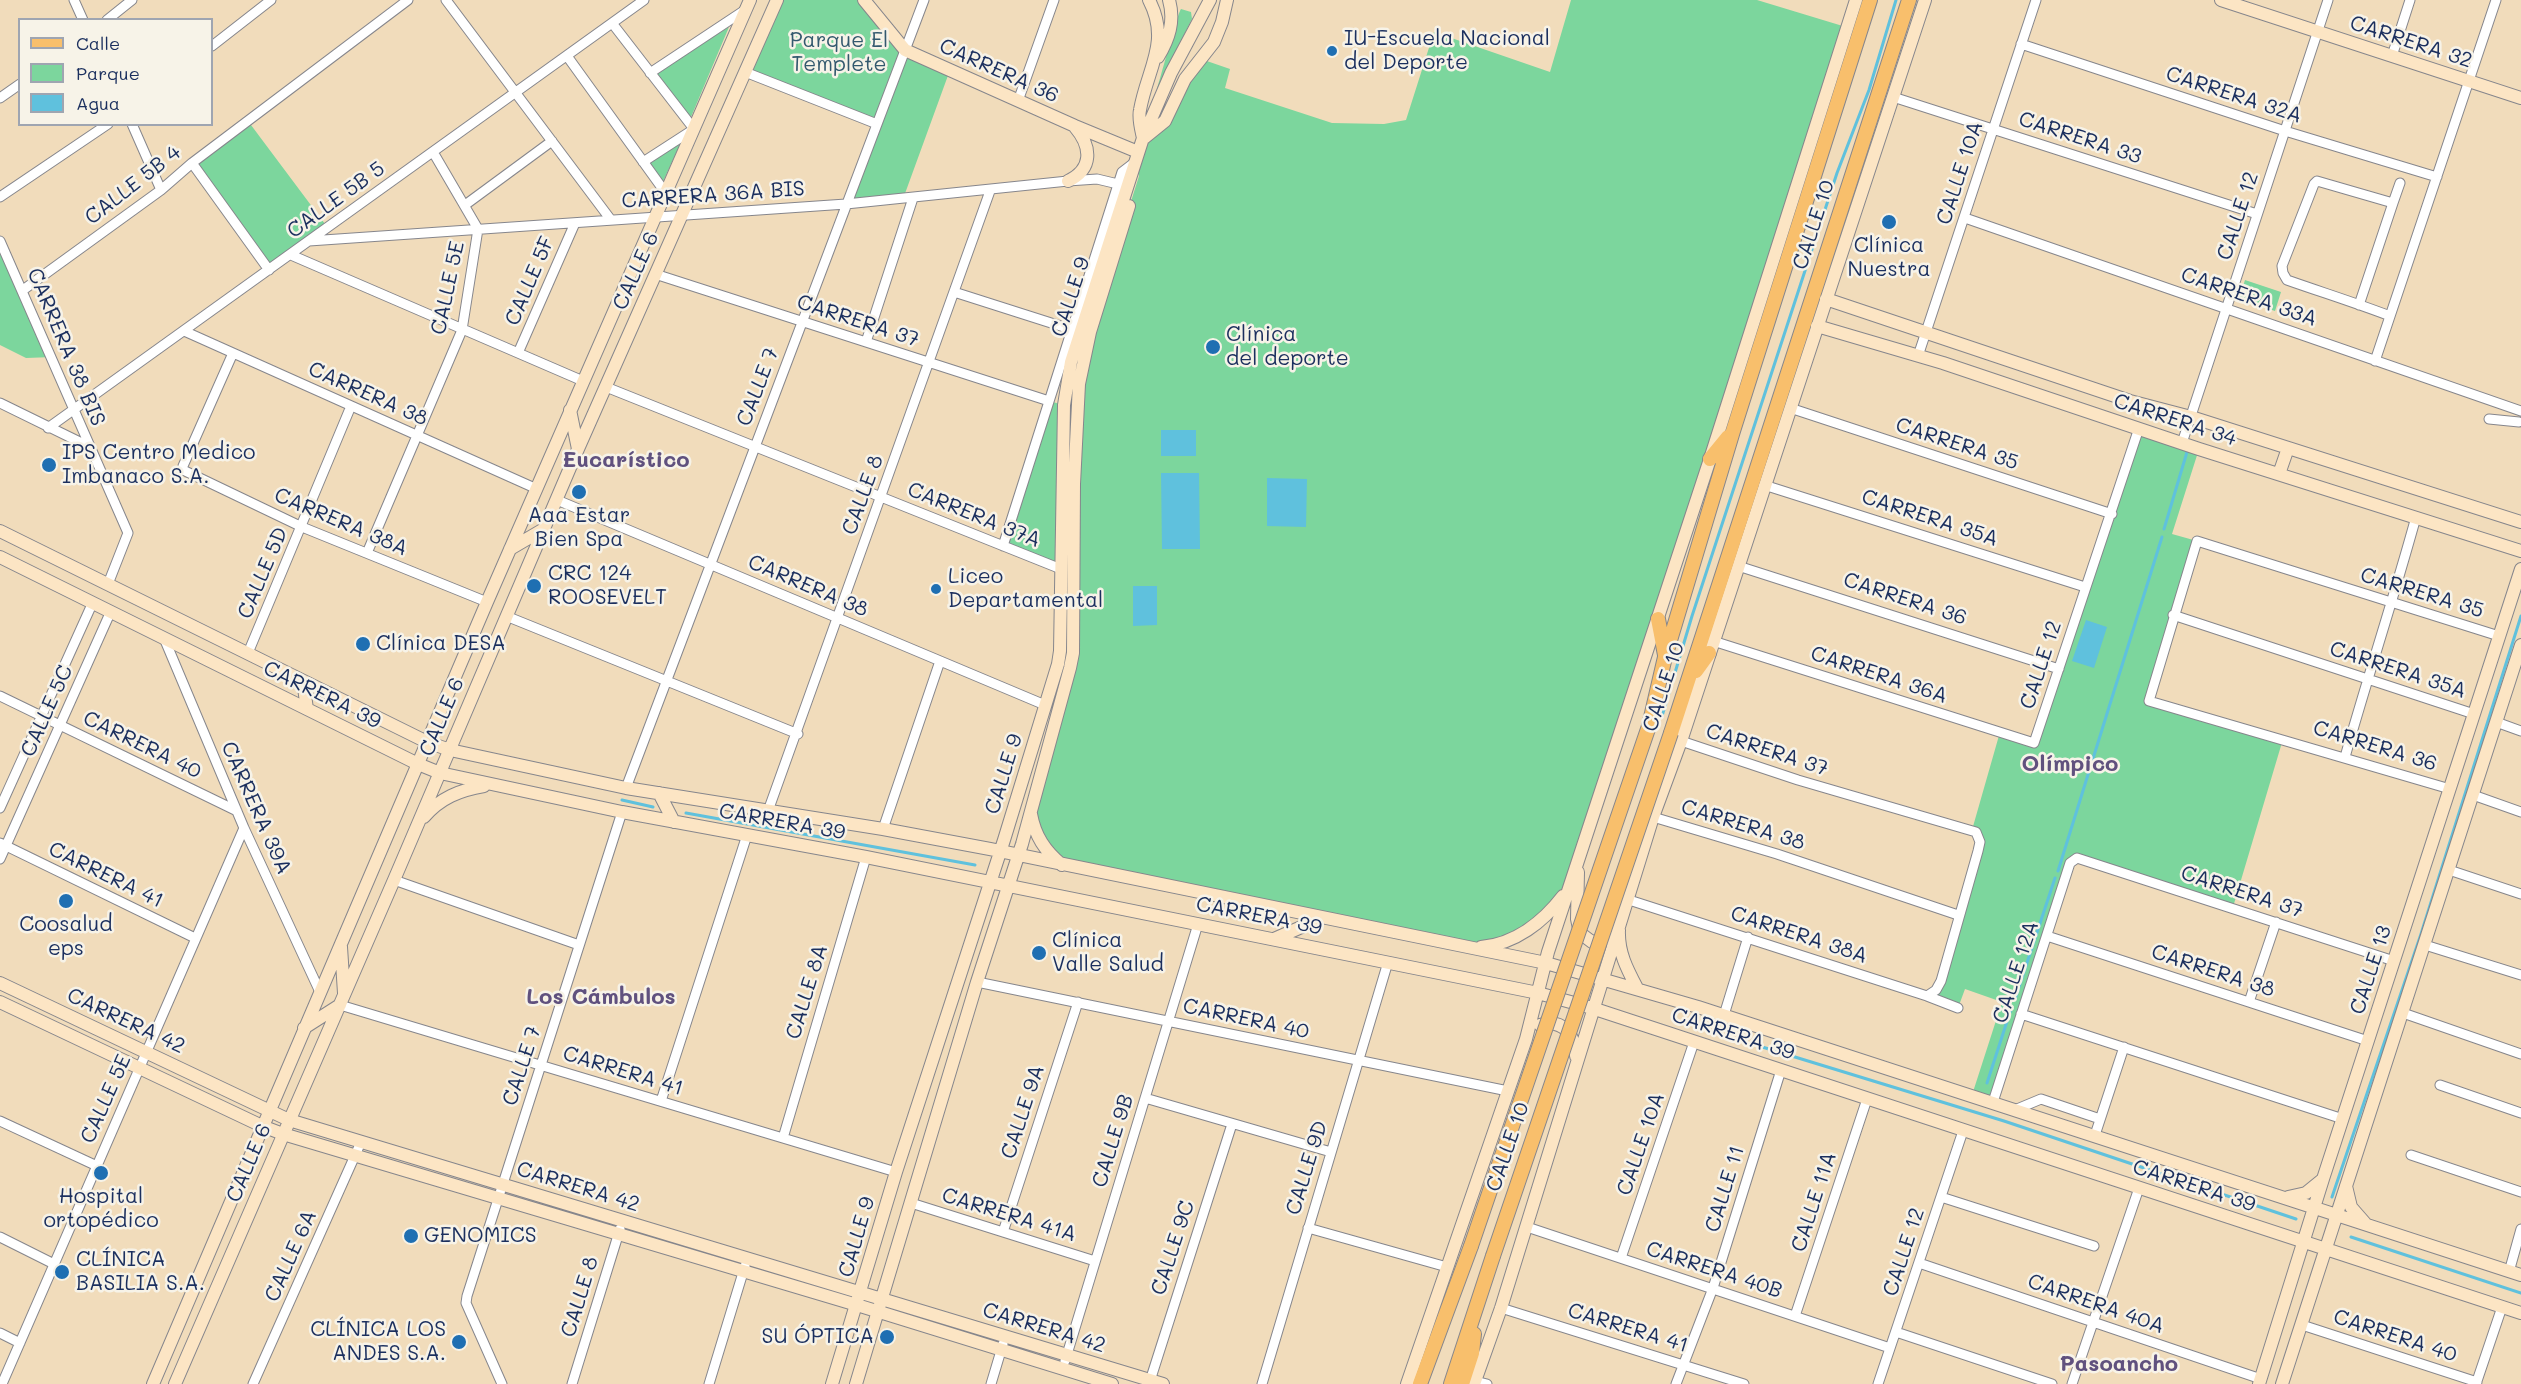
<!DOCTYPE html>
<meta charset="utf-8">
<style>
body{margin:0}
#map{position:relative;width:2521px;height:1384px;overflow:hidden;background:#f1dcbb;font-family:Mali,sans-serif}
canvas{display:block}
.legend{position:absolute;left:18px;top:18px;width:195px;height:108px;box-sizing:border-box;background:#f7f3e8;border:2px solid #9fa5b1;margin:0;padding:8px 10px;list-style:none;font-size:18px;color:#1b2f5e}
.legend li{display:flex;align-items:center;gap:12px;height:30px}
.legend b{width:30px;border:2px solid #9fa5b1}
</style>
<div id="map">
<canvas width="2521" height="1384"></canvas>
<ul class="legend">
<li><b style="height:8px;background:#f8bf6c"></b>Calle</li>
<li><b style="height:16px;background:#7cd69d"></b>Parque</li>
<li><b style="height:16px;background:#5fc1dd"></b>Agua</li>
</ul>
</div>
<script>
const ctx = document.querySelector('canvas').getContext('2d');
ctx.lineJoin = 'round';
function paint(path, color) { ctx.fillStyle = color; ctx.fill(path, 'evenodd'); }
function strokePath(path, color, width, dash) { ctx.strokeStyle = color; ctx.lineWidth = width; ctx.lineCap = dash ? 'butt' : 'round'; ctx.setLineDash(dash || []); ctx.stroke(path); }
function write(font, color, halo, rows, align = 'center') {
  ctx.font = font + ' Mali,sans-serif'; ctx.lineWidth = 5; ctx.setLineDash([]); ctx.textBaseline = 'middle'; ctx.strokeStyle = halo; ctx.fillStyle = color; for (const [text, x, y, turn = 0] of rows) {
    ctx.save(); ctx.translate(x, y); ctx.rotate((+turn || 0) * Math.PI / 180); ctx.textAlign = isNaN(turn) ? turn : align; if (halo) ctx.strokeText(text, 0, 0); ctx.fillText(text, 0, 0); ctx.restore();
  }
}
paint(new Path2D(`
 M777 0H864L904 50 950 70 903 199 846 204 877 124 745 72Z
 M1571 0H1757L1846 27 1573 876 1554 907 1492 946 1063 865 1033 825 1066 679 1074 484 1090 332 1139 176 1135 162 1143 138 1165 121 1201 59 1230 69 1225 88 1332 123 1384 124 1406 120 1434 32 1550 72Z
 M1181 9 1191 12 1192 19 1157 89C1161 77 1178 12 1181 9Z
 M729 27 691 117 652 74Z
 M248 121 328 228 269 270 192 163Z
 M682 140 661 186 645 162Z
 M0 241 53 357 26 358 0 345Z
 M2245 280 2281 292 2275 311 2239 299Z
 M1049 401 1064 405 1061 569 1003 546Z
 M2139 428 2199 449 2172 534 2197 541 2149 701 2283 739 2233 907 2073 859 1993 1102 1972 1095 2002 1002 1965 989 1958 1008 1927 996 1936 990 1978 851 1972 830 2000 732 2033 743Z`), '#7cd69d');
paint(new Path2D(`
 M1161 430H1196V456H1161Z
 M1161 473H1199L1200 549H1162Z
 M1267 478 1307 479 1306 527 1267 526Z
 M1133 586H1157V625L1133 626Z
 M2086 620 2107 627 2094 668 2072 661Z`), '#5fc1dd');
strokePath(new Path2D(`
 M2164 529 2187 452
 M1662 716 1692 616 1837 173 1869 90 1896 0
 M622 800 653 807
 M686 813 975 865
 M2058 871 2162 537
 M2015 999 2055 878
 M1759 1046 2004 1121 2296 1219
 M1987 1083 2011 1009
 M2332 1197 2421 934 2521 616
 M2351 1237 2521 1293`), '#5fc1dd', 3);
const street = new Path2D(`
 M74 0 83 20
 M446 0 611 220
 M107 20 132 0
 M612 23 694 129 643 162
 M2021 44 2285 131 2437 177
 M212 46 271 0
 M567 56 665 192
 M2392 56 2410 0
 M745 72 877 124
 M650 73 745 10
 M1893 97 2257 214
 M0 98 20 84
 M1018 101 1054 0
 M132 124 161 190
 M192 163 269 270
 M0 197 108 124
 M2393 203 2400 183
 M465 205 552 141
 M1965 218 2521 411
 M0 241 128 533 108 584
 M309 241 846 204 1068 181 1097 179 1118 184
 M291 255 583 381
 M655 274 1049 401
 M23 290 161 190 192 163 408 0
 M954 292 1070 329
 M2359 305 2393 203 2317 181 2314 184 2282 266 2283 273 2287 280C2321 292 2356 303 2390 316
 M184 331 537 489
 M866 342 913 198
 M233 353 183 466V470L302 527 487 602
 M518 353 575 223
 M1918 356 2036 0
 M2375 361 2496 0
 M606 387 1061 569
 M0 403 90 447
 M1790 408 2112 514
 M2489 419 2519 422
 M48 428 644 0
 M2182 443 2328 0
 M1764 485 2085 587
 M557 500 1045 705
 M1003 546 1122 172 1135 162
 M367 553 462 330 478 229 433 152
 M1738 566 2059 669
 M2173 615 2474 714
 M506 616 798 734
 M164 638 244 828 320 992
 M1713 641 2034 743 2139 428
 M248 653 351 406
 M0 696 237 811
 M2496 722 2521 731
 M1681 741 1798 780 1976 832 1980 842 1978 851 1941 981 1936 990 1927 996
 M2345 757C2368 676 2394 597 2416 517
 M626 788 924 0
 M2450 789 2149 701 2197 541 2499 636
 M2473 795 2521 812
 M0 808 93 602
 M768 811 990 191
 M1653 817 1777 854 1958 915
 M883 829 940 661
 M0 843 195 938
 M0 859 111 611
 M2449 870 2521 894
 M394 880 579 945
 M1626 899 1927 996 1958 1008
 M2047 936 2368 1041
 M2425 945 2521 975
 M977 982 1508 1091
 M2249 1002 2276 922
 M340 1005 896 1172
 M2403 1013 2521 1054
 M2021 1014 2343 1119
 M1724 1015 1748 937
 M2440 1085 2521 1113
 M1145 1098 1331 1152
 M661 1101 747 835
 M1993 1102 2070 863 2077 858 2394 961
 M2017 1109 2041 1099 2100 1119
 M0 1121 97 1166
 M2095 1135 2124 1047
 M783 1138 866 857
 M2411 1155 2521 1192
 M1941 1197 2094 1246
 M911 1203 1095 1261
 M1527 1227 1890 1348
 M1308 1228 1447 1267
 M1003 1232 1078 1002
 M0 1237 54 1264
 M1621 1258 1694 1042
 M1919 1263 2261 1379
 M2509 1272 2521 1229
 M1501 1308 1744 1384
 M1795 1316 1867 1099
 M2302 1325 2477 1382
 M1896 1332 2052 1384
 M0 1333 20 1343
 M1065 1361 1198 924
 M1475 1381 1487 1384
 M2 1384 244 828
 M253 1384 361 1142
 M502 1384 466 1303 467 1296 622 812
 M572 1384 620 1229
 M709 1384 745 1266
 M991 1384 1003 1344
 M1149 1384 1232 1124
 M1262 1384 1388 962
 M1676 1384 1713 1288 1781 1070
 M1878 1384 1963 1131
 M2072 1384 2139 1188
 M2476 1384 2502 1307`);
const secondary = new Path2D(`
 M864 0 905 50 1075 126 1138 152
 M2221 0 2521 98
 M1158 57C1169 39 1175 21 1169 0
 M1143 138C1141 129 1138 118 1140 110 1147 69 1171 42 1149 0
 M1144 138 1165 121 1185 79 1214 42 1222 22 1227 0
 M1068 181C1093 169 1092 147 1075 127
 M1826 299 2130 401 2191 417 2521 522
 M1817 326 1943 363 2199 449 2521 551
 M570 410 578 449
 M2279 474 2288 448
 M0 531 427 742 450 750 626 788 883 829 990 849 1546 963 1698 1007 2521 1275
 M510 549 544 529
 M0 557 418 764 440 773 622 812 866 857 1538 993 1592 1008 2521 1313
 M303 681 307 709
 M659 793 674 822
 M1031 814C1035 836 1045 851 1062 865
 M424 817C440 798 460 790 484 786
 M1578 872 1577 919 1580 933 1592 942 1608 938
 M1619 930C1618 952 1627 969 1637 988
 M1274 939 1322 918
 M341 947 344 993
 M1481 947C1515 944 1543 922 1563 896
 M0 983 289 1120 1163 1384
 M0 1002 262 1126 283 1134 857 1305 1112 1384
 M1540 1025C1563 1018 1575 1035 1576 1056
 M304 1028 340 1005
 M2346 1186 2351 1207 2365 1223
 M2288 1197 2306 1193 2322 1180
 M153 1384 487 602 750 0
 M175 1384 394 880 578 449 777 0
 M832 1384 896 1172 1004 840 1058 664 1060 651 1064 405 1071 362 1143 138 1171 73 1210 0
 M856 1384 977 982 1022 844 1070 668 1073 653 1074 484 1079 384 1090 332 1129 206
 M1407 1384 1526 1039 1548 952 1710 459 1856 0
 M1474 1384 1501 1308 1653 817 1681 741 1925 0
 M2259 1384 2323 1179 2521 569
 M2282 1384 2521 645`);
const primary = new Path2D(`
 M1710 459 1728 437
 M1658 619 1665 655
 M1696 671 1709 653
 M1649 726 1665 657 1733 431 1870 0
 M1671 733 1909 0
 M1420 1384 1471 1246
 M1451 1384 1493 1256
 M1462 1384 1472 1353 1474 1334`);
strokePath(street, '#86868c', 11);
strokePath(secondary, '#86868c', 14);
strokePath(primary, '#86868c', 16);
strokePath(street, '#fff', 9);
strokePath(secondary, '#fce5c4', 12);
strokePath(primary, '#f8bf6c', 14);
const primaryBridge = new Path2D(`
 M1471 1246 1649 726
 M1493 1256 1671 733`);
strokePath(primaryBridge, '#86868c', 16, []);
strokePath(primaryBridge, '#f8bf6c', 14);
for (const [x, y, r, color] of [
 [1332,51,6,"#1f6fb2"],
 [1889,222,8,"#1f6fb2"],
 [1213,347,8,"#1f6fb2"],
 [49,465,8,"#1f6fb2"],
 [579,492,8,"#1f6fb2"],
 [534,586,8,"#1f6fb2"],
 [936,589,6,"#1f6fb2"],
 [363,644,8,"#1f6fb2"],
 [66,901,8,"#1f6fb2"],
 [1039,953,8,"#1f6fb2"],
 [101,1173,8,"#1f6fb2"],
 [411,1236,8,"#1f6fb2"],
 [62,1272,8,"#1f6fb2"],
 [887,1337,8,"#1f6fb2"],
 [459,1342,8,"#1f6fb2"]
]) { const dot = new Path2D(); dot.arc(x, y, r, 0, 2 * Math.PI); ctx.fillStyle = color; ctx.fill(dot); strokePath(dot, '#f7f3e8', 2); }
write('21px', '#1b2f5e', '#f7f3e8', [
 ["IU-Escuela Nacional",1344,39],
 ["del Deporte",1344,63],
 ["Clínica",1889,246,"center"],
 ["Nuestra",1889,270,"center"],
 ["Clínica",1226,335],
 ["del deporte",1226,359],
 ["IPS Centro Medico",62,453],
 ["Imbanaco S.A.",62,477],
 ["Aaa Estar",579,516,"center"],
 ["Bien Spa",579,540,"center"],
 ["CRC 124",548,574],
 ["ROOSEVELT",548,598],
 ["Liceo",948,577],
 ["Departamental",948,601],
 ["Clínica DESA",376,644],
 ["Coosalud",66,925,"center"],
 ["eps",66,949,"center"],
 ["Clínica",1052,941],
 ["Valle Salud",1052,965],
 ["Hospital",101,1197,"center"],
 ["ortopédico",101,1221,"center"],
 ["GENOMICS",424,1236],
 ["CLÍNICA",76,1260],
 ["BASILIA S.A.",76,1284],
 ["CLÍNICA LOS",446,1330,"right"],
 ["ANDES S.A.",446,1354,"right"],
 ["SU ÓPTICA",874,1337,"right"]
], 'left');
write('21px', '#33596e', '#f7f3e8', [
 ["Parque El",839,41],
 ["Templete",839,65]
]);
write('21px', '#1b2f5e', '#f7f3e8', [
 ["CARRERA 32",2411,42,18],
 ["CARRERA 36",999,71,24],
 ["CARRERA 32A",2234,95,18],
 ["CARRERA 33",2080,138,18],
 ["CALLE 10A",1960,173,-72],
 ["CALLE 5B 4",133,185,-38],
 ["CARRERA 36A BIS",713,195,-4],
 ["CALLE 5B 5",336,200,-36],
 ["CALLE 12",2238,216,-72],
 ["CALLE 10",1814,225,-72],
 ["CALLE 6",636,271,-66],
 ["CALLE 5F",530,281,-67],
 ["CALLE 5E",448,288,-78],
 ["CALLE 9",1071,297,-72],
 ["CARRERA 33A",2249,297,19],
 ["CARRERA 37",858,321,18],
 ["CARRERA 38 BIS",66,347,67],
 ["CALLE 7",758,387,-69],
 ["CARRERA 38",368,394,24],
 ["CARRERA 34",2175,420,18],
 ["CARRERA 35",1957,444,18],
 ["CALLE 8",863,495,-70],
 ["CARRERA 37A",974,515,22],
 ["CARRERA 35A",1930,518,18],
 ["CARRERA 38A",341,522,23],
 ["CALLE 5D",263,573,-67],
 ["CARRERA 38",808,586,23],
 ["CARRERA 35",2422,593,17],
 ["CARRERA 36",1905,599,18],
 ["CALLE 12",2041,665,-72],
 ["CARRERA 35A",2398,670,18],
 ["CARRERA 36A",1879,675,18],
 ["CALLE 10",1664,687,-72],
 ["CARRERA 39",322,695,26],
 ["CALLE 5C",47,711,-66],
 ["CALLE 6",442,717,-67],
 ["CARRERA 40",142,745,26],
 ["CARRERA 36",2375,746,17],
 ["CARRERA 37",1767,750,18],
 ["CALLE 9",1004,774,-73],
 ["CARRERA 39A",256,808,66],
 ["CARRERA 39",782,822,10],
 ["CARRERA 38",1743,825,17],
 ["CARRERA 41",106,875,26],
 ["CARRERA 37",2242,892,18],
 ["CARRERA 39",1259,916,11],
 ["CARRERA 38A",1799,935,18],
 ["CALLE 13",2371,970,-72],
 ["CARRERA 38",2213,971,18],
 ["CALLE 12A",2016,972,-72],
 ["CALLE 8A",807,992,-73],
 ["CARRERA 40",1246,1019,12],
 ["CARRERA 42",126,1021,25],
 ["CARRERA 39",1733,1034,18],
 ["CALLE 7",522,1066,-72],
 ["CARRERA 41",623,1071,17],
 ["CALLE 5E",106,1099,-66],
 ["CALLE 9A",1023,1112,-72],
 ["CALLE 9B",1113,1141,-73],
 ["CALLE 10A",1641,1144,-71],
 ["CALLE 10",1508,1147,-71],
 ["CALLE 6",249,1163,-67],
 ["CALLE 9D",1307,1168,-73],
 ["CARRERA 39",2194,1186,18],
 ["CARRERA 42",578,1187,17],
 ["CALLE 11",1725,1189,-73],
 ["CALLE 11A",1814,1202,-72],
 ["CARRERA 41A",1009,1215,17],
 ["CALLE 9",857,1237,-74],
 ["CALLE 9C",1173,1248,-72],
 ["CALLE 12",1904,1252,-72],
 ["CALLE 6A",291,1256,-66],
 ["CARRERA 40B",1714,1270,18],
 ["CALLE 8",580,1297,-73],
 ["CARRERA 40A",2096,1304,19],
 ["CARRERA 42",1044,1328,17],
 ["CARRERA 41",1628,1328,17],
 ["CARRERA 40",2395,1336,18]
]);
write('bold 22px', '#60517e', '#f7f3e8', [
 ["Eucarístico",626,460],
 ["Olímpico",2070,764],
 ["Los Cámbulos",601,997],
 ["Pasoancho",2119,1364]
]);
</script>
